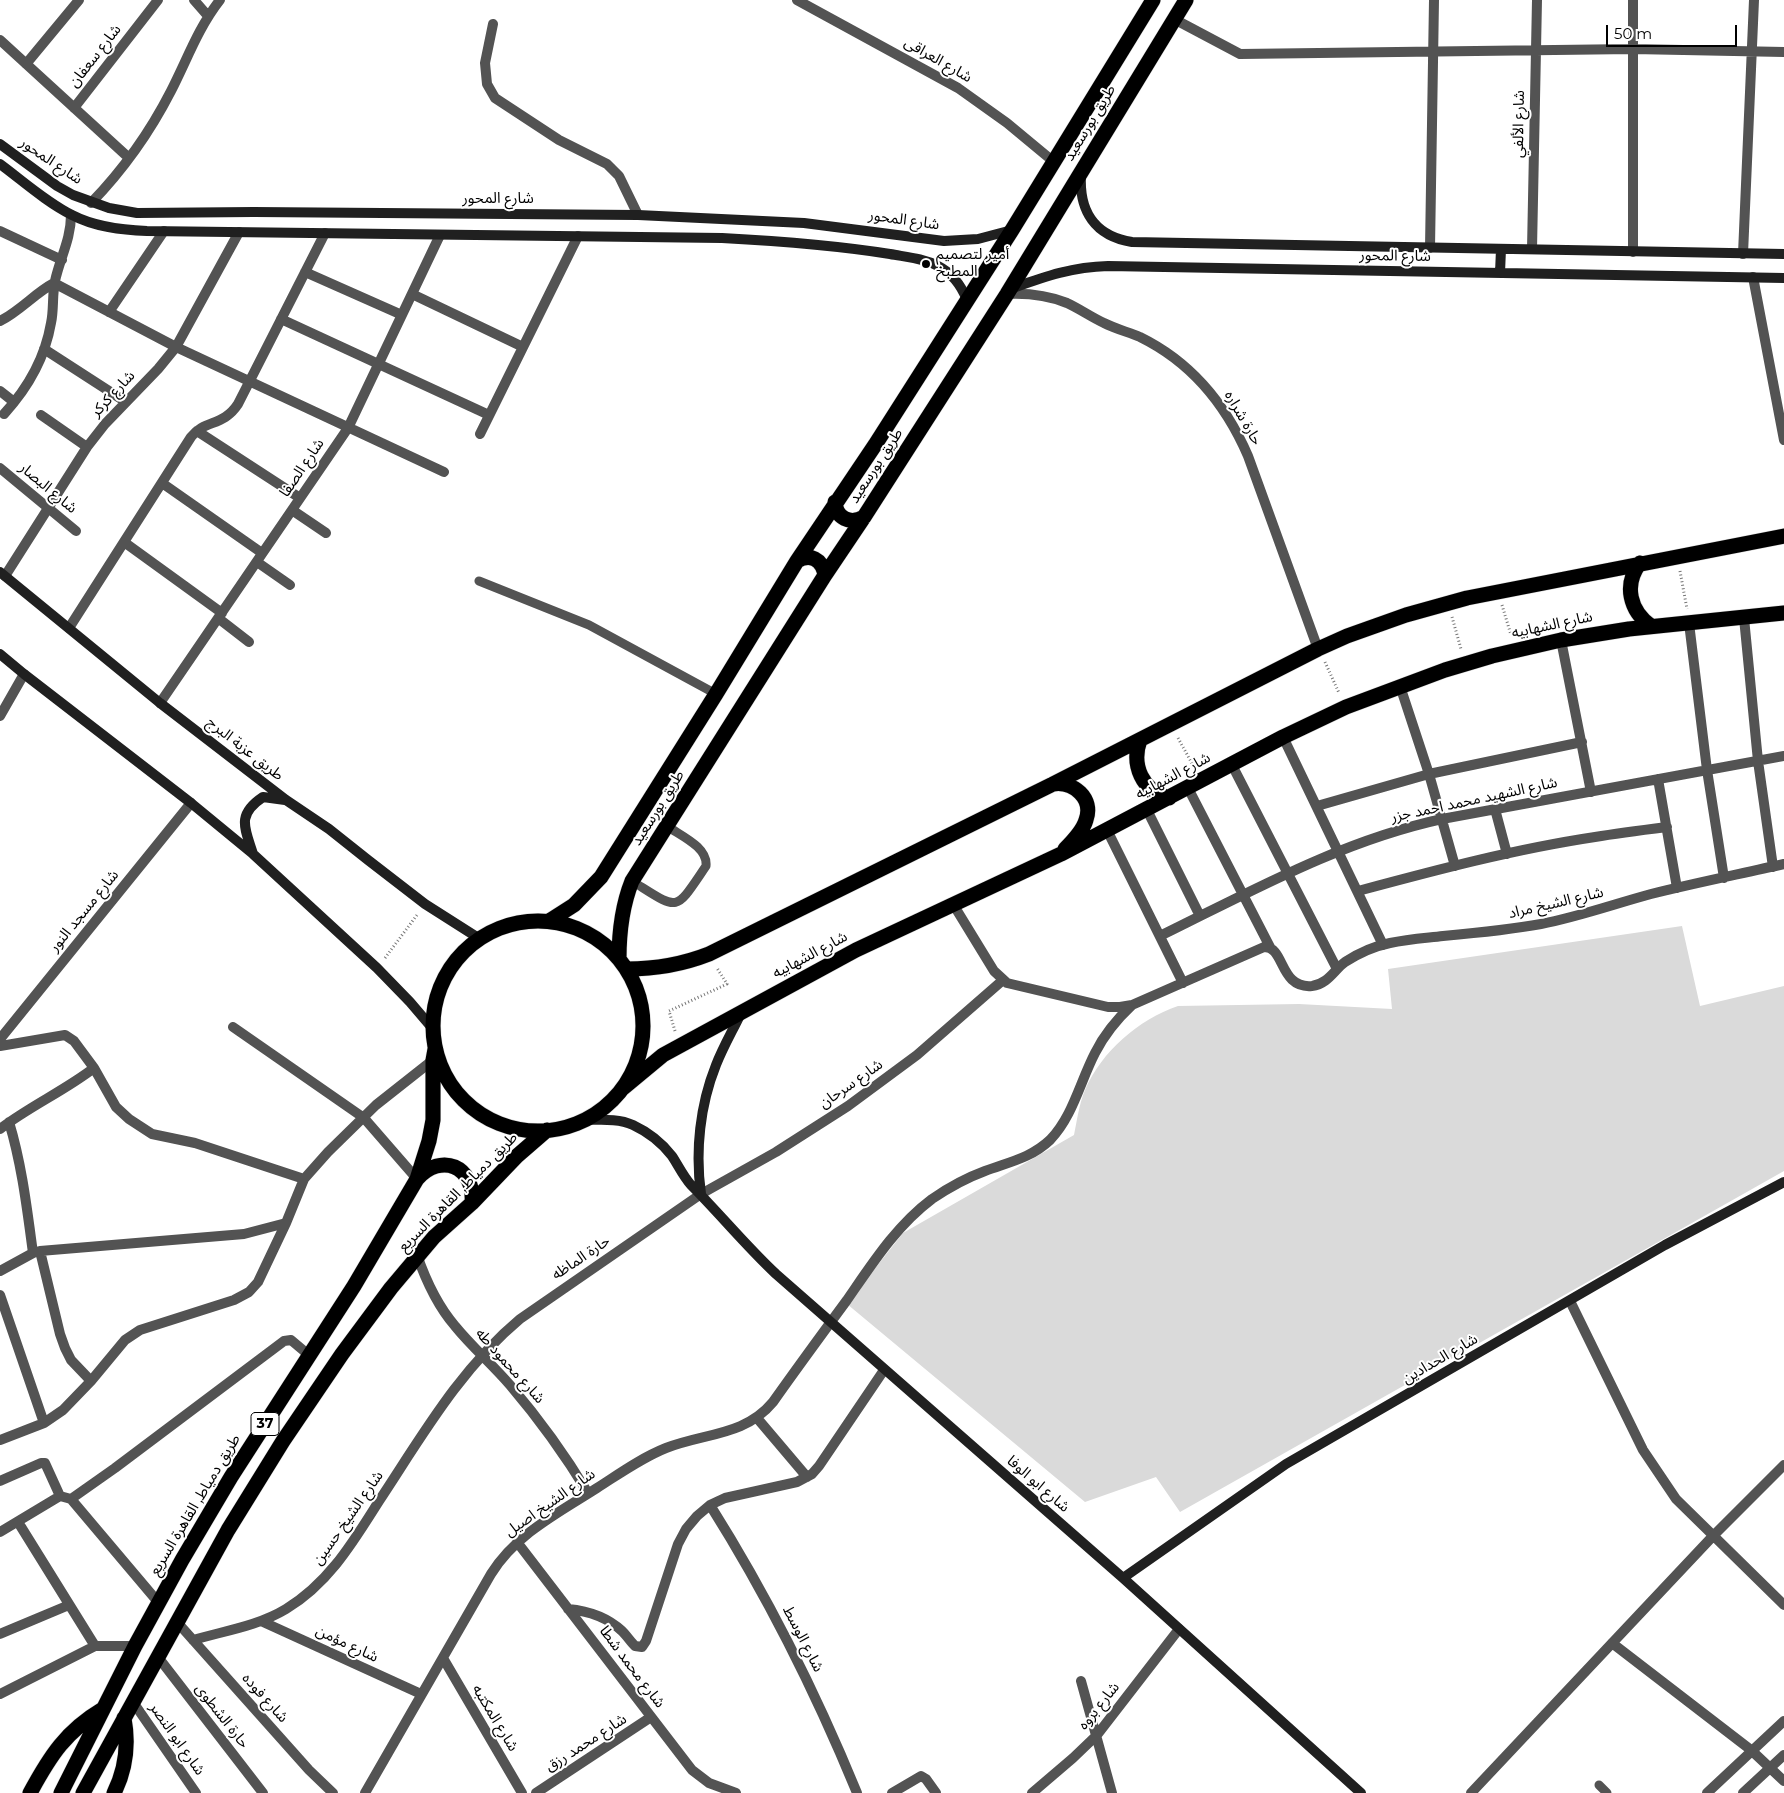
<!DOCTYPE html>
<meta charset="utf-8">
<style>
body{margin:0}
#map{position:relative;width:1784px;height:1793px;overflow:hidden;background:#fff;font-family:Montserrat,sans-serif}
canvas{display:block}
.scale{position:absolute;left:1606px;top:25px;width:131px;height:22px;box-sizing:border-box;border:2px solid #000;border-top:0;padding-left:6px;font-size:15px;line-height:18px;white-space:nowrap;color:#000;-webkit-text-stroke:4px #fff;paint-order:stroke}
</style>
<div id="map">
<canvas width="1784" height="1793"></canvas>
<div class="scale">50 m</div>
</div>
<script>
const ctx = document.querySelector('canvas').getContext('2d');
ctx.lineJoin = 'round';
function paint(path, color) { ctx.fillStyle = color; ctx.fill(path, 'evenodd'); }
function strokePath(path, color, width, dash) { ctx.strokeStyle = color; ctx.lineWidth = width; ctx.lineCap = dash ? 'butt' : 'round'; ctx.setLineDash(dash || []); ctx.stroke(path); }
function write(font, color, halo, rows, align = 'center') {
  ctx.font = font + ' Montserrat,"Noto Sans Arabic",sans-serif'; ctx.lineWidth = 4; ctx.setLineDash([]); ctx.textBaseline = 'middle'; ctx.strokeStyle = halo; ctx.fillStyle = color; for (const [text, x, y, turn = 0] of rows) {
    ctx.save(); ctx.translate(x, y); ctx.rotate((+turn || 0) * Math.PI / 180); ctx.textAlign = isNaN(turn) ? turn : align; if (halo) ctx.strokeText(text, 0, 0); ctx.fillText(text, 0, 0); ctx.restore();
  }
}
paint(new Path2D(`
 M1682 926 1700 1006 1784 986V1171L1180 1512 1156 1477 1085 1502 847 1304 903 1233 1074 1135C1077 1121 1079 1104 1085 1090 1102 1051 1138 1020 1178 1006L1299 1004 1392 1009 1388 969Z`), '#dadada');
const highway = new Path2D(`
 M835 502C836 518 850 525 864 517
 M797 561C810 553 822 559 825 575
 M1640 563C1623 585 1630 611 1651 626
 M1140 740C1131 765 1142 791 1169 798
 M1053 784C1073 781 1094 798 1086 820 1083 831 1073 841 1065 849
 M549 921 574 905 601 877 716 694 797 561 875 445 1012 230 1153 0
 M433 1026a105 105 0 1 1 210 0a105 105 0 1 1-210 0Z
 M619 959C619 932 622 906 632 881L825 575 864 517 1007 294 1186 0
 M627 969C656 969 681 965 709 954L1053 784 1318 649 1347 636 1406 615 1467 598 1784 536
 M622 1089 663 1055 856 950 1061 854 1283 737 1346 707 1445 670 1492 656 1561 640 1629 629 1784 613
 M417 1179C441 1152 475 1166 472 1203
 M30 1793C50 1756 66 1731 103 1709
 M61 1793 135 1646 182 1560 231 1477 354 1286 417 1179 429 1141 433 1120V1060L435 1049
 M83 1793 228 1530 283 1441 342 1354 391 1288 434 1237 472 1203 517 1156 547 1130
 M114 1793C126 1769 129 1745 124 1718`);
strokePath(highway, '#dbdbdb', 16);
strokePath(new Path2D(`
 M1680 571 1687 609
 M1502 605 1511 635
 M1452 617 1461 649
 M1325 662 1339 693
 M1178 738 1194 767
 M385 958 417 915
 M675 1031 669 1011 727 984 717 968`), '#757575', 3, [1, 2.5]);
strokePath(new Path2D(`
 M479 581 589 625 716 694
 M632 881C680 911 674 913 706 866 708 847 681 836 667 826
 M1599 1785 1607 1793`), '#535353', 9);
strokePath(new Path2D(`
 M194 0 208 16
 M797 0 958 88 1007 123 1054 162
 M1174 19 1240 54 1633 49 1784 52
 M493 24 485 63 487 84 495 98 559 140 607 164 619 176 638 215
 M0 40 129 158
 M26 64 79 0
 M74 108 158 0
 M91 203C123 170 150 132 171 91 187 60 198 28 220 0
 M0 231 62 260
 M1430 248 1434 0
 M1532 249 1537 0
 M1633 252V0
 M1743 254 1754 0
 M305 272 402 315
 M1753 277 1784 440
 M412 294 523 347
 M1007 294C1028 293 1047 295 1067 303 1080 309 1091 317 1104 323 1116 329 1128 332 1140 337 1191 362 1226 405 1248 456L1318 649
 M109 312 164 231
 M281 319 489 415
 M0 321C20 311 35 293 54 283L176 347 444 472
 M44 349 126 402
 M0 391 14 402
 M4 414C27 389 45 358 51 323 54 310 52 295 55 281 60 258 71 239 71 215
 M41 415 87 447
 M197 431 300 498
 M480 434 578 236
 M0 468 76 531
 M162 483 262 553
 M292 510 326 533
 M124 542 222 613
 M257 562 290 585
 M5 576 87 447 105 424 158 369 176 347 239 232
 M218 618 249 642
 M1744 618 1758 761 1773 867
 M1689 623 1707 770 1724 878
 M69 628 191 437C205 419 223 427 238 404L325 233
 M1561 640 1591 792
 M1400 686 1429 774 1455 866
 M160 703 348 428 440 235
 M0 716 24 674
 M1283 737 1383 945
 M1232 765 1337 969
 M1658 779 1677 888
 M1188 788 1270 947
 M1317 806 1429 774 1582 742
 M1495 809 1507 854
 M1147 810 1200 916
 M1107 830 1183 983
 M1358 891C1436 870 1515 849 1595 837 1619 833 1643 830 1667 827
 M953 904 994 971 1007 983 1108 1007H1120L1132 1005 1264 947C1285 946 1279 989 1312 986 1328 984 1334 970 1345 962 1359 953 1375 946 1390 943 1408 939 1426 938 1443 936 1476 933 1508 930 1541 924 1578 917 1614 904 1651 894 1695 883 1740 874 1784 864
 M1160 936C1252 891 1341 841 1442 819L1784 756
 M233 1027 364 1118 417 1179
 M0 1039 191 803
 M0 1046 65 1035 74 1041 94 1068C64 1091 30 1106 0 1129
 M94 1068 116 1107 129 1119 152 1134 195 1143 304 1179
 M40 1251 60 1334 65 1348 71 1360 91 1381
 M33 1253 40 1251 244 1234 286 1223
 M417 1255C426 1281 437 1305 455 1326 472 1347 492 1364 510 1385 539 1419 565 1455 588 1493
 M0 1271 33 1253C27 1209 22 1165 9 1122
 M0 1295 44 1423
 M1570 1301 1643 1450 1676 1499 1784 1605
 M757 1418 807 1477
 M0 1440 44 1423 63 1410 91 1381 125 1340 140 1330 234 1300 249 1292 258 1282 286 1223 304 1179 328 1152 376 1105 433 1060
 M0 1481 41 1463H45L60 1496
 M71 1499 158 1602
 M710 1505C768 1597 816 1693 857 1793
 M18 1522 95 1646
 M0 1532 60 1496 71 1499 115 1468 284 1341 291 1340 310 1356
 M517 1542 692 1770 709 1783 736 1793
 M568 1609C589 1611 607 1617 622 1631 627 1636 631 1642 635 1646L642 1647 646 1641 678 1544 686 1529 697 1516 710 1505 725 1498 797 1482 812 1474 819 1466 884 1370
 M261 1621 421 1694
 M177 1622 309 1770 333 1793
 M0 1634 69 1605
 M193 1640C224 1631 258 1626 286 1609 329 1583 353 1542 379 1501 422 1436 460 1369 520 1319L701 1194 776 1152 848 1106 917 1055 1003 980
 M1612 1643 1751 1750 1784 1781
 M158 1657 263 1793
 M443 1658 522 1793
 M1081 1681 1112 1793
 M0 1694 95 1646H135
 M133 1702 196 1793
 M365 1793 491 1574C516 1534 558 1513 597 1488 619 1474 641 1458 666 1448 704 1433 745 1436 773 1402 797 1368 822 1334 847 1300 872 1264 896 1226 932 1199 948 1188 966 1178 985 1171 1009 1162 1031 1158 1050 1140 1073 1116 1080 1082 1095 1053 1104 1035 1117 1019 1132 1005
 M536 1793 651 1717
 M892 1793 921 1776 926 1779 936 1793
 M1032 1793 1073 1758 1097 1735 1179 1629
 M1471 1793 1713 1536 1784 1465
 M1707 1793 1784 1721
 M1743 1793 1784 1755`), '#535353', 10);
strokePath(new Path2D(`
 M0 144 57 186 73 195 109 208 137 213 254 212 638 215 804 223 944 241 978 239 1012 230
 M0 164C23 181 46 202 72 215 95 227 121 230 147 231L722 238C778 241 834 245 890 254 906 257 923 258 938 266 952 273 961 285 967 300
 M1081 175C1079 211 1095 236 1132 242L1784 254
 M1500 273 1501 249
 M1010 289C1044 277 1071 267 1108 266L1784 278
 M0 572 160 703 286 800 329 829 368 860 425 904 480 939
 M0 654 24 674 191 803 253 854 377 968 410 1002 433 1029
 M253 854C245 828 236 815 263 797L285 800
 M584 1120C600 1120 618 1118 633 1125 648 1132 662 1143 672 1156 678 1165 683 1176 691 1185 720 1214 746 1246 776 1274L1123 1578 1361 1793
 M701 1194C695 1151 700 1105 716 1065 723 1047 733 1030 741 1013
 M1123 1578 1286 1464 1665 1245 1784 1182`), '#202020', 10);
strokePath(highway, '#000', 15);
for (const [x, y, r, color] of [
 [926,264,5,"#000"]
]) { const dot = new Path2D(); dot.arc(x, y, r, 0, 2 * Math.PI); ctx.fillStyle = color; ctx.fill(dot); strokePath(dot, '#fff', 2); }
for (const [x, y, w] of [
 [265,1424,28]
]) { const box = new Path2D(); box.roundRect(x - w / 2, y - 11.5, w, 23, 4); ctx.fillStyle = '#fff'; ctx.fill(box); strokePath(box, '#000', 1); }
write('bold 14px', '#000', null, [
 ["37",265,1424]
]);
write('15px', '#000', '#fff', [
 ["شارع سعفان",95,56,-52],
 ["شارع العراقى",938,60,30],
 ["طريق بورسعيد",1090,123,-59],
 ["شارع الألفي",1519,124,-89],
 ["شارع المحور",51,161,34],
 ["شارع المحور",498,199],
 ["شارع المحور",904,220,8],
 ["شارع المحور",1395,256,1],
 ["شارع كركر",113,394,-47],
 ["حارة شراره",1243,418,60],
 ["طريق بورسعيد",876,466,-57],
 ["شارع الصفا",302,468,-56],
 ["شارع البصار",48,488,40],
 ["شارع الشهابيه",1552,625,-12],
 ["طريق عزبة البرج",245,749,38],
 ["شارع الشهابيه",1173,776,-28],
 ["شارع الشهيد محمد احمد جزر",1474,800,-12],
 ["طريق بورسعيد",658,808,-58],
 ["شارع الشيخ مراد",1556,903,-13],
 ["شارع مسجد النور",84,911,-51],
 ["شارع الشهابيه",810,955,-28],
 ["شارع سرحان",851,1084,-35],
 ["طريق دمياط, القاهرة السريع",458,1192,-45],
 ["حارة الماظه",581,1258,-34],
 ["شارع الحدادين",1440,1359,-30],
 ["شارع محمود طه",510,1366,48],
 ["شارع ابو الوفا",1038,1484,41],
 ["شارع الشيخ اصيل",550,1503,-35],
 ["طريق دمياط, القاهرة السريع",195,1505,-59],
 ["شارع الشيخ حسين",348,1518,-55],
 ["شارع الوسط",803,1639,63],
 ["شارع مؤمن",347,1644,25],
 ["شارع محمد شطا",632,1667,53],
 ["شارع فوده",265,1698,48],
 ["شارع بروه",1099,1706,-51],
 ["حارة الشطوى",222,1716,52],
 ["شارع المكتبه",495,1718,59],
 ["شارع ابو النصر",177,1739,55],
 ["شارع محمد رزق",586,1743,-33]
]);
write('15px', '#000', '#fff', [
 ["أمير لتصميم",936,255],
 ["المطبخ",936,272]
], 'left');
</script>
